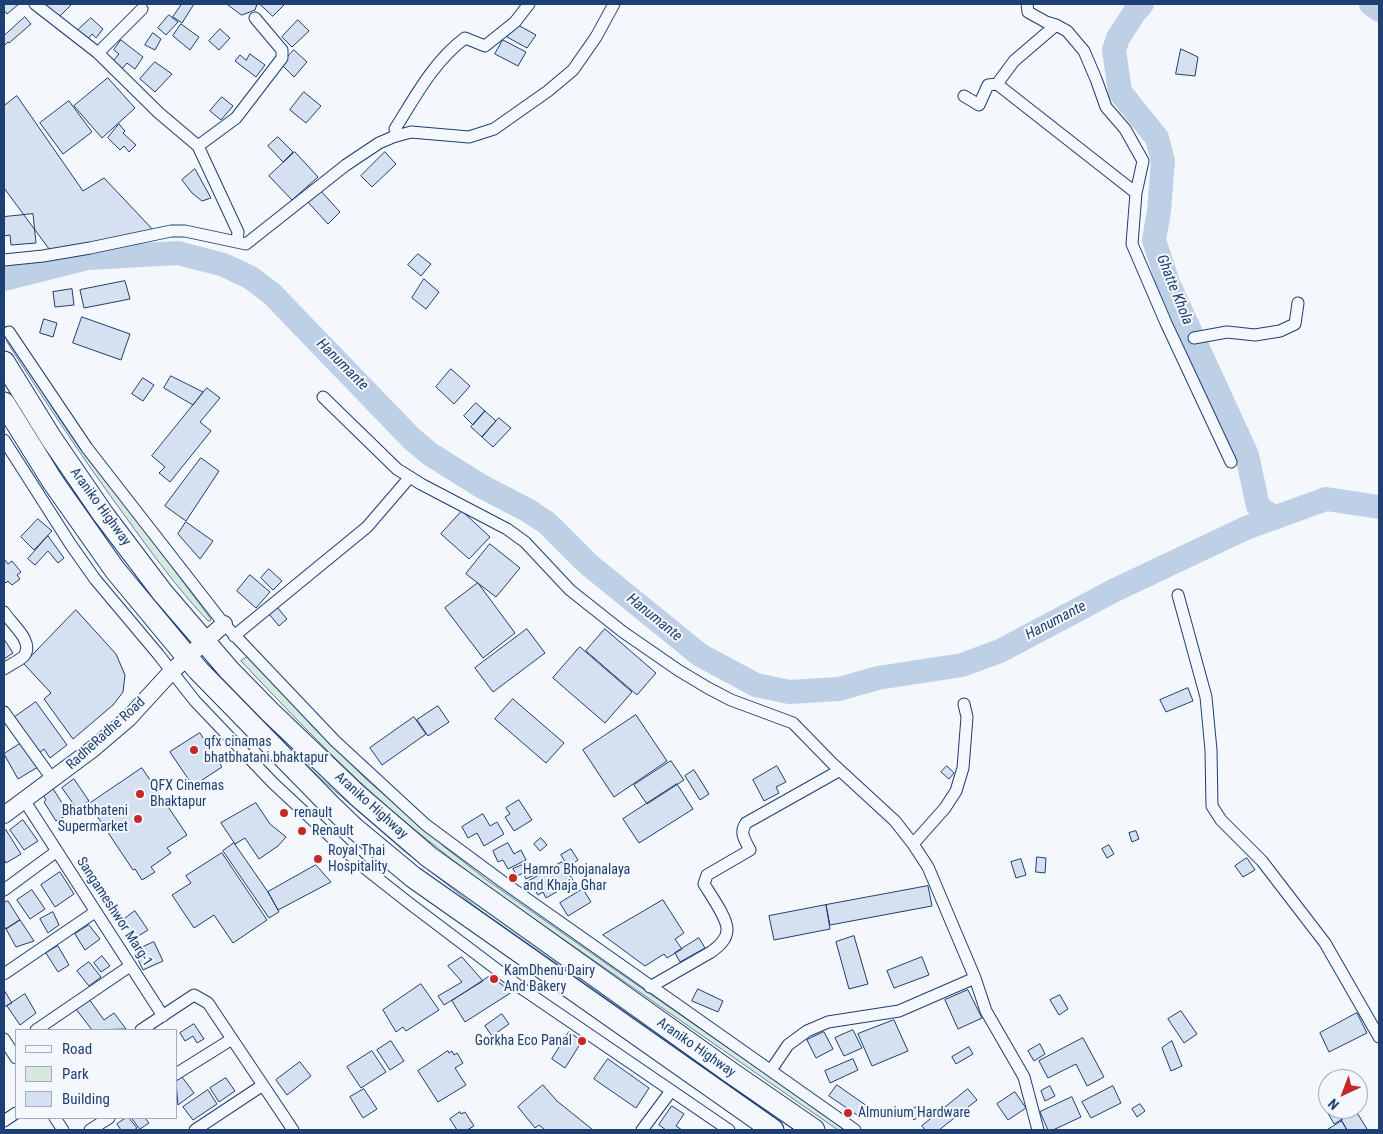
<!DOCTYPE html>
<style>
body{margin:0}
#map{position:relative;width:1383px;height:1134px;overflow:hidden;background:#f4f7fb;font-family:"Roboto Condensed",sans-serif}
canvas{display:block}
.frame{position:absolute;inset:0;border:5px solid #1d3f73;pointer-events:none}
.legend{position:absolute;left:15px;top:1029px;width:162px;height:90px;box-sizing:border-box;background:#f4f7fb;border:1px solid #9eadc5;margin:0;padding:6px 9px;list-style:none;font-size:15px;color:#1d3f73}
.legend li{display:flex;align-items:center;gap:10px;height:25px}
.legend b{width:25px;border:1px solid #9eadc5}
.north{position:absolute;left:1318px;top:1069px;width:50px;height:50px;box-sizing:border-box;background:#f4f7fb;border:1px solid #9eadc5;border-radius:50%;rotate:223deg;font-size:14px;font-weight:700;line-height:20px;text-align:center;color:#1d3f73}
.north::after{content:'';display:block;margin:auto;width:18px;height:22px;background:#c62828;clip-path:polygon(50% 0,100% 100%,50% 72%,0 100%)}
</style>
<div id="map">
<canvas width="1383" height="1134"></canvas>
<div class="frame"></div>
<ul class="legend">
<li><b style="height:6px;background:#f4f7fb"></b>Road</li>
<li><b style="height:14px;background:#d7e8df"></b>Park</li>
<li><b style="height:14px;background:#d5e0f0"></b>Building</li>
</ul>
<div class="north">N</div>
</div>
<script>
const ctx = document.querySelector('canvas').getContext('2d');
ctx.lineJoin = 'round';
function paint(path, color) { ctx.fillStyle = color; ctx.fill(path, 'evenodd'); }
function strokePath(path, color, width, dash) { ctx.strokeStyle = color; ctx.lineWidth = width; ctx.lineCap = dash ? 'butt' : 'round'; ctx.setLineDash(dash || []); ctx.stroke(path); }
function write(font, color, halo, rows, align = 'center') {
  ctx.font = font + ' "Roboto Condensed",sans-serif'; ctx.lineWidth = 4; ctx.setLineDash([]); ctx.textBaseline = 'middle'; ctx.strokeStyle = halo; ctx.fillStyle = color; for (const [text, x, y, turn = 0] of rows) {
    ctx.save(); ctx.translate(x, y); ctx.rotate((+turn || 0) * Math.PI / 180); ctx.textAlign = isNaN(turn) ? turn : align; if (halo) ctx.strokeText(text, 0, 0); ctx.fillText(text, 0, 0); ctx.restore();
  }
}
const green = new Path2D(`
 M8 337C35 379 60 423 91 463 101 475 110 488 121 499L211 619 210 621H208C177 588 151 552 125 516 83 459 45 401 7 342Z
 M247 657 255 663 317 731 366 779 447 849 487 880 614 969 847 1130H838L484 884C442 852 400 819 361 783 319 744 280 702 241 661Z
 M209 661 353 799 804 1130H794L480 910 404 851 321 779 261 720Z`);
paint(green, '#d7e8df');
strokePath(green, '#687fa3', 1);
strokePath(new Path2D(`
 M1142 4 1135 12 1118 38 1114 50 1120 92 1157 138 1163 161 1159 211 1154 240 1168 283 1247 455 1258 506 1274 518
 M1371 4 1379 10
 M4 279 87 258 178 253 224 265 251 278 272 294 411 438 430 454 481 486 529 511 547 523 588 564 700 655 756 685 789 692 839 689 878 678 962 665 1000 651 1115 590 1246 528 1326 499 1379 507`), '#bed0e5', 24);
const building = new Path2D(`
 M4 4H19L7 14 4 10Z
 M43 4H72L58 18Z
 M182 4H194L182 23 173 17Z
 M227 4H257L255 10 242 15Z
 M260 4H285L273 16Z
 M169 15 178 22 166 35 158 28Z
 M25 17 31 24 9 43 8 42 4 46V36Z
 M91 18 103 29 96 38 92 34 87 40 77 31Z
 M298 20 309 31 292 47 282 37Z
 M181 24 199 37 190 50 173 36Z
 M518 25 536 35 527 48 507 37Z
 M220 29 230 38 219 50 209 41Z
 M153 33 161 39 155 50 145 45Z
 M121 40 143 57 135 69 127 63 122 69 112 62 119 54 114 50Z
 M503 40 526 52 518 66 495 54Z
 M1181 49 1198 57 1195 76 1176 74Z
 M294 50 307 62 294 77 281 64Z
 M250 54 265 65 256 77 235 61 240 55 246 60Z
 M155 62 172 74 155 92 140 79Z
 M108 78 135 108 102 138 74 106Z
 M304 92 321 106 306 123 290 110Z
 M17 96 83 191 104 178 156 233 52 253 4 188V106Z
 M222 97 233 106 221 120 210 111Z
 M69 101 92 132 63 154 40 123Z
 M119 124 125 131 123 133 136 145 129 152 124 146 120 150 108 138Z
 M278 137 293 152 283 162 268 146Z
 M295 152 318 177 292 200 269 176Z
 M385 152 396 164 372 187 361 176Z
 M195 169 211 198 202 201 192 193 182 180Z
 M319 189 340 212 328 224 306 200Z
 M33 214 36 243 11 245 10 235 4 236V217Z
 M418 254 431 264 421 276 408 265Z
 M424 279 439 292 426 309 412 298Z
 M125 281 130 299 84 308 80 290Z
 M72 289 74 305 55 307 53 292Z
 M82 317 130 334 121 360 73 343Z
 M44 319 57 323 53 337 40 333Z
 M451 369 470 386 454 404 436 387Z
 M171 376 203 392 193 405 164 388Z
 M143 378 154 385 143 401 132 394Z
 M207 388 220 398 200 422 211 431 170 482 159 473 165 467 152 456Z
 M476 403 485 411 473 425 464 416Z
 M485 411 496 421 482 437 471 427Z
 M499 418 511 428 493 447 482 437Z
 M201 458 219 471 186 521 165 506Z
 M462 511 490 537 469 559 441 534Z
 M38 519 52 531 34 550 21 537Z
 M186 522 213 541 200 559 178 534Z
 M48 536 64 558 58 563 48 551 35 565 28 559Z
 M490 544 520 568 496 597 466 574Z
 M4 559 8 564 12 561 21 572 17 575 20 579 12 585 8 581 6 583 4 581Z
 M269 569 282 581 273 590 261 578Z
 M250 575 270 592 256 608 237 591Z
 M478 583 515 633 483 658 445 608Z
 M277 607 287 619 279 626 269 614Z
 M76 610 116 654 125 675 123 692 113 705 73 739 44 699 51 693 24 664Z
 M527 629 545 653 493 692 475 668Z
 M605 629 656 673 637 695 586 651Z
 M4 639 13 653 4 659Z
 M580 647 632 692 605 723 553 678Z
 M1188 688 1193 701 1166 712 1160 700Z
 M513 699 564 743 546 763 495 719Z
 M36 702 67 745 50 758 44 749 38 754 12 719Z
 M438 706 449 722 428 736 417 720Z
 M636 715 667 761 614 797 583 750Z
 M414 717 426 734 382 765 370 748Z
 M200 733 222 767 193 786 170 752Z
 M23 742 38 767 18 779 4 754Z
 M671 761 684 780 647 804 634 785Z
 M777 766 786 782 776 787 779 793 764 801 753 780Z
 M947 766 954 773 949 779 941 772Z
 M142 768 187 835 167 848 171 853 151 867 155 872 142 880 135 869 133 870 89 804Z
 M694 770 709 794 700 800 685 776Z
 M74 779 89 801 77 809 62 788Z
 M677 784 693 809 639 843 623 819Z
 M52 787 69 814 56 821 44 802 46 800 42 793Z
 M519 800 532 820 514 831 505 817 510 814 506 808Z
 M256 803 270 824 286 837 278 846 259 859 245 838 235 844 221 823Z
 M483 814 490 826 497 822 504 834 484 846 477 833 468 838 462 827Z
 M23 820 38 841 24 850 10 830Z
 M6 830 21 854 6 863 4 859V832Z
 M1136 831 1139 839 1132 842 1129 833Z
 M541 838 547 845 540 851 534 844Z
 M234 843 268 892 278 910 279 912 269 918 223 851Z
 M508 843 514 854 521 850 526 860 508 869 503 860 498 862 493 851Z
 M1109 845 1114 854 1107 858 1102 849Z
 M571 849 578 860 568 867 561 855Z
 M222 853 267 920 233 943 214 915 194 928 172 895 191 883 186 876Z
 M1037 857 1046 858 1045 873 1036 872Z
 M1247 858 1255 870 1243 877 1235 866Z
 M1021 859 1026 875 1016 878 1011 862Z
 M562 862 574 882 546 898 543 892 538 895 529 881Z
 M527 863 534 875 526 879 523 873 517 876 513 869Z
 M316 865 331 882 278 910 268 892Z
 M60 872 74 894 55 907 41 885Z
 M928 886 932 906 830 925 826 905Z
 M583 889 591 902 568 916 560 903Z
 M32 890 45 909 30 919 17 900Z
 M663 900 684 933 675 939 682 949 667 958 664 954 645 966 603 935Z
 M8 901 20 920 6 929 4 926V903Z
 M826 905 830 929 774 940 769 916Z
 M135 911 148 930 135 938 123 920Z
 M53 912 59 925 48 933 40 919Z
 M20 920 34 941 16 947 6 929Z
 M89 925 100 939 85 950 75 934Z
 M854 936 868 984 849 989 836 942Z
 M699 938 705 948 680 962 675 953Z
 M154 942 163 961 143 970 134 951Z
 M58 946 69 965 58 972 46 953Z
 M102 956 110 966 101 972 94 963Z
 M462 957 483 981 444 1005 438 996 462 982 448 966Z
 M922 957 929 975 894 988 887 971Z
 M89 962 101 977 89 986 77 971Z
 M490 976 512 992 465 1022 452 1001Z
 M421 984 439 1010 406 1031 403 1027 396 1032 383 1010Z
 M698 989 723 1001 718 1012 692 1001Z
 M4 990 12 1003 4 1007Z
 M968 990 982 1018 958 1029 945 1000Z
 M25 994 36 1013 20 1025 7 1006Z
 M1060 995 1068 1009 1059 1015 1050 1000Z
 M89 999 104 1020 114 1013 126 1029 92 1030 76 1009Z
 M1181 1011 1197 1034 1184 1043 1168 1019Z
 M1357 1013 1367 1033 1329 1052 1320 1033Z
 M502 1014 509 1024 492 1036 485 1026Z
 M894 1020 908 1051 872 1066 858 1034Z
 M194 1024 204 1039 197 1043 193 1036 185 1041 180 1033Z
 M853 1030 862 1048 844 1056 835 1038Z
 M569 1032 582 1041 565 1068 552 1059Z
 M824 1032 833 1049 816 1058 807 1040Z
 M1083 1038 1104 1077 1087 1086 1076 1064 1048 1078 1039 1061Z
 M391 1041 404 1061 390 1070 377 1050Z
 M1172 1041 1182 1066 1171 1071 1162 1048Z
 M1040 1044 1045 1054 1034 1061 1028 1051Z
 M969 1047 973 1054 956 1064 952 1057Z
 M372 1051 386 1072 361 1088 347 1067Z
 M448 1051 449 1053 452 1051 454 1055 457 1053 463 1063 455 1068 466 1085 438 1102 418 1071Z
 M608 1059 649 1088 636 1108 594 1079Z
 M853 1059 858 1070 830 1083 825 1071Z
 M300 1062 311 1076 287 1095 276 1080Z
 M182 1077 194 1093 178 1105 176 1082Z
 M226 1078 235 1091 219 1102 210 1088Z
 M543 1085 557 1101 593 1130H545L539 1125 535 1128 518 1107Z
 M837 1085 867 1106 860 1117 829 1096Z
 M1050 1086 1055 1096 1045 1101 1041 1091Z
 M1113 1086 1121 1103 1091 1118 1082 1102Z
 M364 1089 377 1109 363 1118 350 1097Z
 M968 1089 977 1100 939 1130H925L922 1126Z
 M208 1090 217 1104 193 1120 183 1107Z
 M1015 1092 1026 1108 1008 1120 997 1104Z
 M1328 1094V1109H1348L1351 1114 1334 1124 1320 1099Z
 M1072 1097 1081 1117 1053 1130H1048L1040 1112Z
 M1140 1104 1145 1111 1137 1117 1132 1109Z
 M672 1106 684 1114 676 1126 682 1130H666L659 1125Z
 M916 1107 922 1114 914 1120 909 1112Z
 M1356 1111 1367 1129 1365 1130H1347L1341 1120Z
 M460 1112 461 1114 465 1112 474 1126 467 1130H457L450 1119Z
 M126 1118H129L137 1128 134 1130H121L117 1124Z
 M132 1118H145L149 1123 140 1129Z
 M1342 1121 1347 1130H1327Z`);
paint(building, '#d5e0f0');
strokePath(building, '#1d3f73', 1);
const street = new Path2D(`
 M35 4 98 53 159 113 198 146 238 232 237 242
 M1056 25 1067 31 1084 51 1096 79 1106 107 1125 129 1143 161 1136 193
 M98 53 142 9
 M997 84 1136 193 1132 244 1166 323 1231 462
 M964 96 979 105 988 85 997 84 1014 61 1056 25 1046 22 1028 12 1027 4
 M395 129C415 97 434 61 465 38L485 46 515 22 529 4
 M198 146 236 118 282 58V50L255 18
 M4 260 43 256 90 248 171 231H185L246 244 346 165 379 143 393 137 411 132 469 137 494 129 548 91 573 70 596 37 614 4
 M9 332 87 448 224 624 335 741 426 825 503 882 855 1130
 M1194 338 1227 332 1255 335 1280 331 1295 324 1298 303
 M323 397 397 469 421 484 507 529 525 542 570 590 623 632 678 670 708 688 731 700 793 723 832 763 895 821 913 844
 M4 440 71 545 95 579 158 654 195 701 273 783 362 866 409 903 524 990 729 1130
 M1178 595 1206 697 1211 750 1212 806 1221 820 1262 861 1325 943 1379 1037
 M4 612C10 623 35 641 24 656 19 661 9 665 4 669
 M234 636 367 527 410 477
 M964 704 967 717 963 768 956 791 945 808 913 844 928 867 975 978 986 1011 1024 1077 1038 1130
 M4 712 53 780
 M24 800 163 1016
 M4 890 57 851
 M4 974 95 912
 M650 987 711 952C718 947 727 940 727 930 728 919 710 894 704 884L707 875 750 850C745 840 739 833 746 823L835 773 838 770
 M36 1030 130 966
 M141 1030 194 995 208 1003 293 1130
 M4 1039 16 1058
 M771 1070 788 1045 807 1031 828 1022 899 1011 975 978
 M176 1074 232 1039
 M55 1118 63 1130
 M4 1121 16 1113
 M90 1130 109 1118
 M195 1130 263 1085
 M642 1130 671 1091`);
const secondary = new Path2D(`
 M4 815 94 748 128 719 171 672 224 624`);
const highway = new Path2D(`
 M4 362 51 438 103 514 162 592 229 670 270 712 358 796 429 857 730 1072 814 1130
 M4 403 53 482 115 570 198 670 331 806 354 828 413 877 773 1130`);
strokePath(street, '#1d3f73', 13);
strokePath(secondary, '#1d3f73', 18);
strokePath(highway, '#1d3f73', 23);
strokePath(street, '#f4f7fb', 11);
strokePath(secondary, '#f4f7fb', 16);
strokePath(highway, '#f4f7fb', 21);
for (const [x, y, r, color] of [
 [194,750,5,"#c62828"],
 [140,794,5,"#c62828"],
 [284,813,5,"#c62828"],
 [138,819,5,"#c62828"],
 [302,831,5,"#c62828"],
 [318,859,5,"#c62828"],
 [513,878,5,"#c62828"],
 [494,979,5,"#c62828"],
 [582,1041,5,"#c62828"],
 [848,1113,5,"#c62828"]
]) { const dot = new Path2D(); dot.arc(x, y, r, 0, 2 * Math.PI); ctx.fillStyle = color; ctx.fill(dot); strokePath(dot, '#f4f7fb', 2); }
write('14px', '#1d3f73', '#f4f7fb', [
 ["Araniko Highway",100,507,54],
 ["RadheRadhe Road",106,734,-42],
 ["Araniko Highway",371,806,42],
 ["Sangameshwor Marg-1",114,912,57],
 ["Araniko Highway",696,1048,35]
]);
write('14px', '#1d3f73', '#f4f7fb', [
 ["qfx cinamas",204,742],
 ["bhatbhatani bhaktapur",204,758],
 ["QFX Cinemas",150,786],
 ["Bhaktapur",150,802],
 ["Bhatbhateni",128,811,"right"],
 ["Supermarket",128,827,"right"],
 ["renault",294,813],
 ["Renault",312,831],
 ["Royal Thai",328,851],
 ["Hospitality",328,867],
 ["Hamro Bhojanalaya",523,870],
 ["and Khaja Ghar",523,886],
 ["KamDhenu Dairy",504,971],
 ["And Bakery",504,987],
 ["Gorkha Eco Panal",572,1041,"right"],
 ["Almunium Hardware",858,1113]
], 'left');
write('italic 15px', '#1d3f73', '#f4f7fb', [
 ["Ghatte Khola",1174,290,68],
 ["Hanumante",342,365,45],
 ["Hanumante",654,618,39],
 ["Hanumante",1056,621,-28]
]);
</script>
